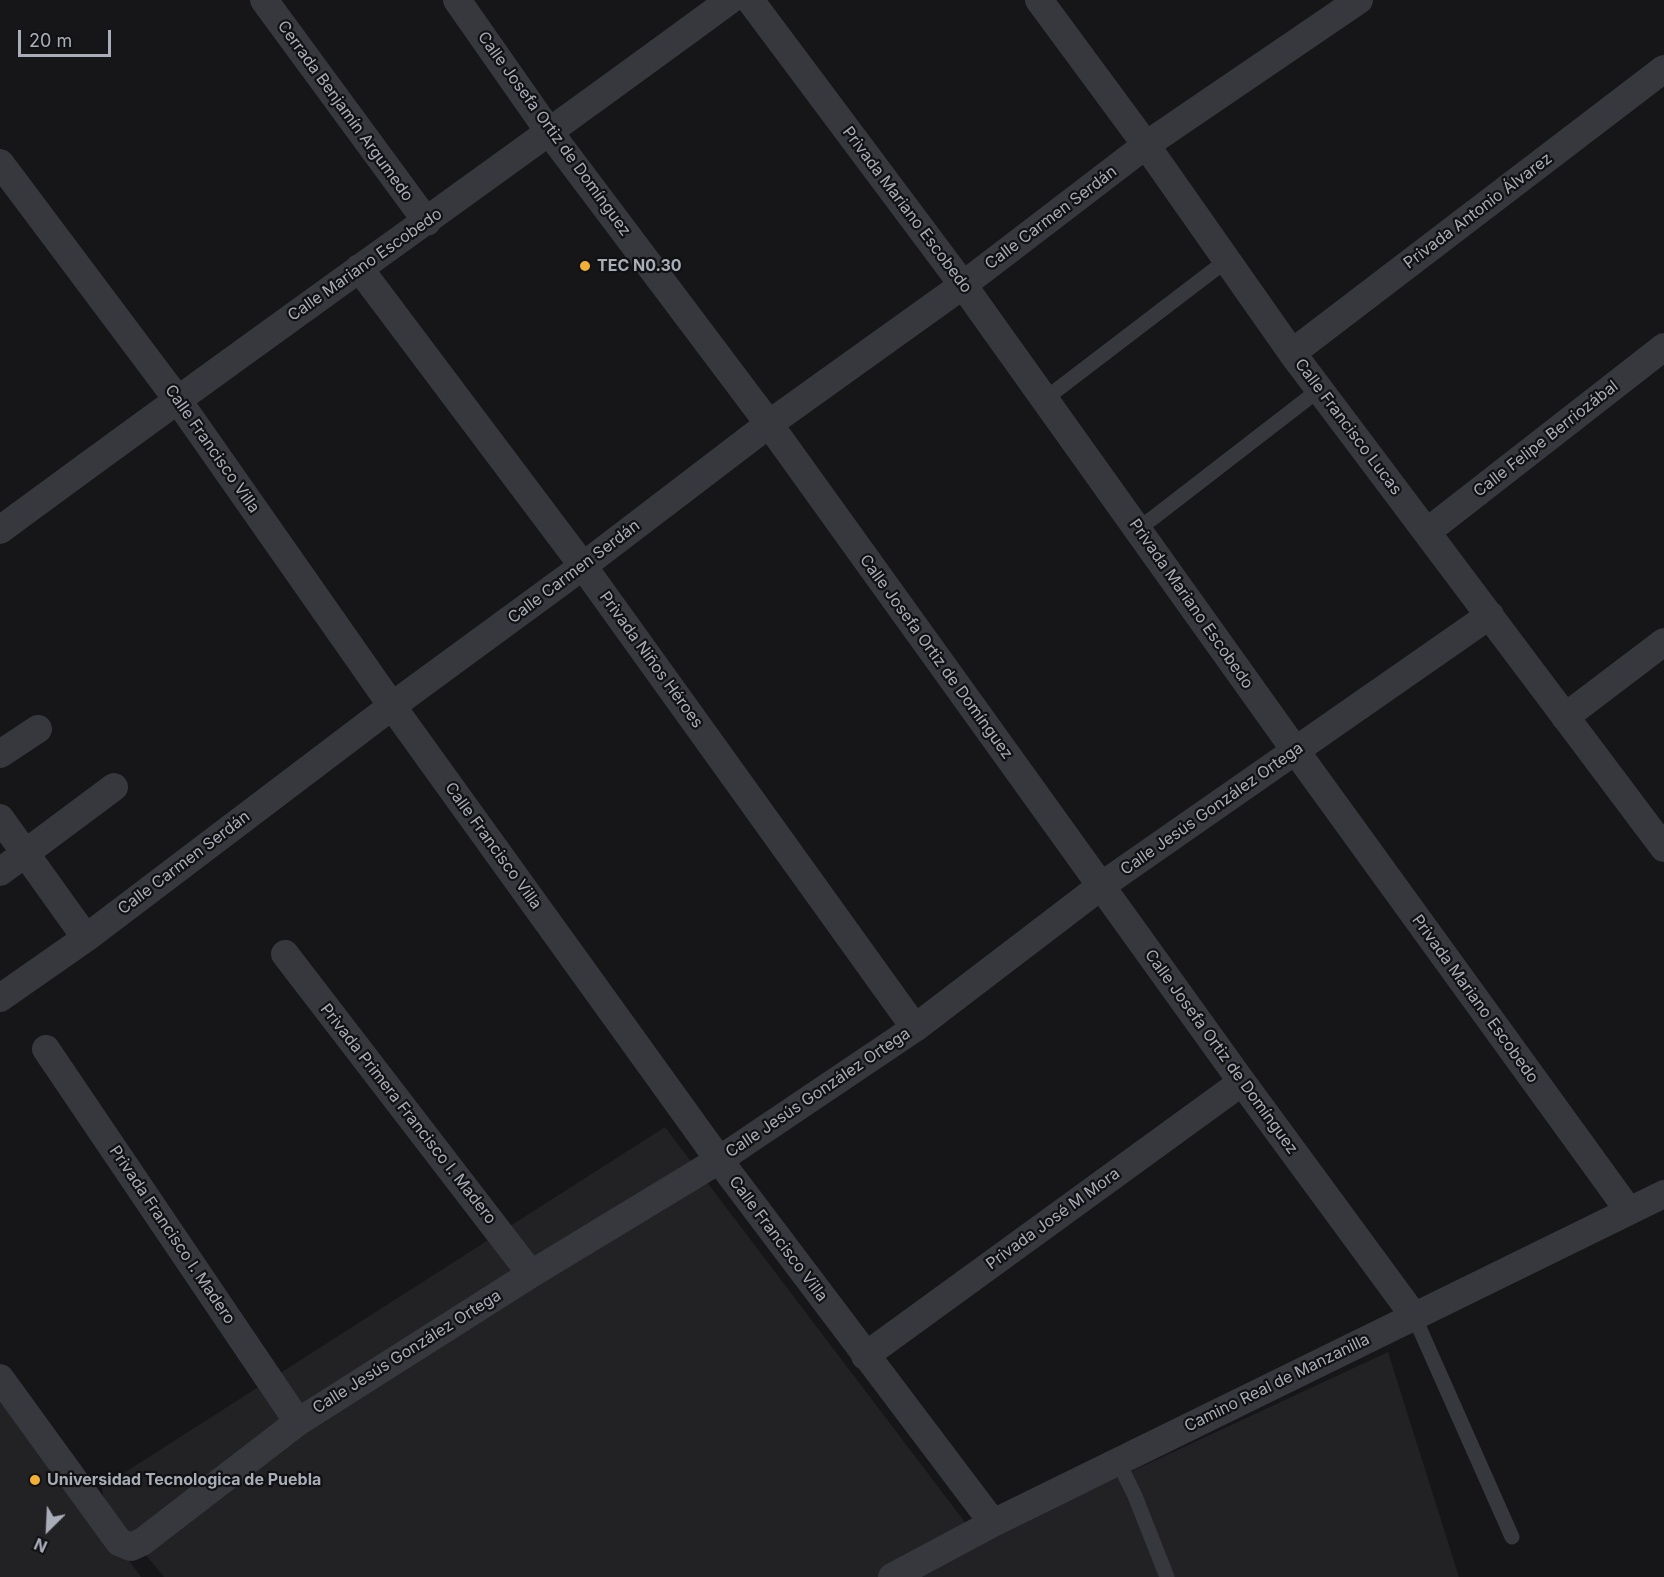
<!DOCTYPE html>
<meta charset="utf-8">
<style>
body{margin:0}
#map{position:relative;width:1664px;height:1577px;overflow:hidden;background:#161618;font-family:Inter,sans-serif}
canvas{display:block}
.north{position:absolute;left:18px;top:1499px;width:60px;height:60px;-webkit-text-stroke:4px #111113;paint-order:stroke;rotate:204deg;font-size:16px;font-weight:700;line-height:24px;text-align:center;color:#a8adb8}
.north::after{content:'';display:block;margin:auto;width:21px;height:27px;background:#a8adb8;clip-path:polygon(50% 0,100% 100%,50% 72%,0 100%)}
.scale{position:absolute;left:18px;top:30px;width:93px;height:27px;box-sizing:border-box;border:3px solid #a8adb8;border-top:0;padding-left:8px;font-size:18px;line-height:21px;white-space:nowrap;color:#a8adb8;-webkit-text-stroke:4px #111113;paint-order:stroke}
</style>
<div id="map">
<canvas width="1664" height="1577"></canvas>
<div class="north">N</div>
<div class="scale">20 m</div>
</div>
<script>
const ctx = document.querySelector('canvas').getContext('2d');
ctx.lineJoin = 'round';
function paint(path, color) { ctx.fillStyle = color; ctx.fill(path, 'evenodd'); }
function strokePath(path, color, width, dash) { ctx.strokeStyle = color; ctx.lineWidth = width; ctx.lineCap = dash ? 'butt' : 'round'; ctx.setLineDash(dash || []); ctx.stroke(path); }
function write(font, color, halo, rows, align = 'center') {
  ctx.font = font + ' Inter,sans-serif'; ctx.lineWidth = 4.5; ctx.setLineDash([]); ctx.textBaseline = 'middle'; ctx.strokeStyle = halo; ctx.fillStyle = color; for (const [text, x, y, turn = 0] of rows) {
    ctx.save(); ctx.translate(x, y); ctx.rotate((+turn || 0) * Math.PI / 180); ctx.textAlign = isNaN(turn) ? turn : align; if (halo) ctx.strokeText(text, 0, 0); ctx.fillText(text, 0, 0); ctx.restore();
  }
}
paint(new Path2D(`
 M665 1127 980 1542 1388 1352 1459 1577H164L104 1504 102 1487Z
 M0 1383 141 1577H0Z`), '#222225');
strokePath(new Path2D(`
 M1045 399 1227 260
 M1137 529 1153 518 1320 389
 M1414 1316 1512 1537
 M1118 1461 1135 1496 1167 1577`), '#37383d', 15);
strokePath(new Path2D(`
 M264 0 427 222
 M457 0 550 133 769 424 1242 1082 1414 1316
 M750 0 963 285 1295 750 1629 1211
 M1039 0 1146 145 1292 353 1664 848
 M0 163 177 399 392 706 719 1160 993 1523
 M359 268 583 566 915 1028
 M1292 353 1664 69
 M0 530C242 351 488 178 730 0
 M1428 531 1664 347
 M1565 717 1664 642
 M0 754 38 729
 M0 818 86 938
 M0 872 114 787
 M285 954 531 1274
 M0 998 86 938 392 706 583 566 769 424 963 285 1146 145 1359 0
 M46 1049 298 1422
 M865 1356 1242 1082
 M0 1378 119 1542 131 1547 142 1542 298 1422 531 1274 719 1160 915 1028 1101 886 1490 615
 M892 1577 993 1523 1664 1194`), '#37383d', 28);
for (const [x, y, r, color] of [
 [585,266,6,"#f2b134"],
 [35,1480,6,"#f2b134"]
]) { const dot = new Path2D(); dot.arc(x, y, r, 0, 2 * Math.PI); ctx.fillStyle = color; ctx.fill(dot); strokePath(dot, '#111113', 2); }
write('16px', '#a8adb8', '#111113', [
 ["Cerrada Benjamín Argumedo",345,111,54],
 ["Calle Josefa Ortiz de Domínguez",554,134,54],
 ["Privada Mariano Escobedo",907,210,53],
 ["Privada Antonio Álvarez",1478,211,-37],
 ["Calle Carmen Serdán",1051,218,-37],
 ["Calle Mariano Escobedo",365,265,-35],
 ["Calle Francisco Lucas",1348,427,53],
 ["Calle Felipe Berriozábal",1546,439,-38],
 ["Calle Francisco Villa",212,449,55],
 ["Calle Carmen Serdán",574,572,-37],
 ["Privada Mariano Escobedo",1191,604,55],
 ["Calle Josefa Ortiz de Domínguez",936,657,54],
 ["Privada Niños Héroes",651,660,54],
 ["Calle Jesús González Ortega",1212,809,-35],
 ["Calle Francisco Villa",493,846,54],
 ["Calle Carmen Serdán",184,863,-37],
 ["Privada Mariano Escobedo",1475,999,54],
 ["Calle Josefa Ortiz de Domínguez",1221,1052,54],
 ["Calle Jesús González Ortega",818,1093,-34],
 ["Privada Primera Francisco I. Madero",408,1114,52],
 ["Privada José M Mora",1053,1219,-36],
 ["Privada Francisco I. Madero",172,1235,56],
 ["Calle Francisco Villa",778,1239,53],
 ["Calle Jesús González Ortega",407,1352,-32],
 ["Camino Real de Manzanilla",1277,1383,-26]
]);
write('bold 16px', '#a8adb8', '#111113', [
 ["TEC N0.30",597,266],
 ["Universidad Tecnologica de Puebla",47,1480]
], 'left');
</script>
